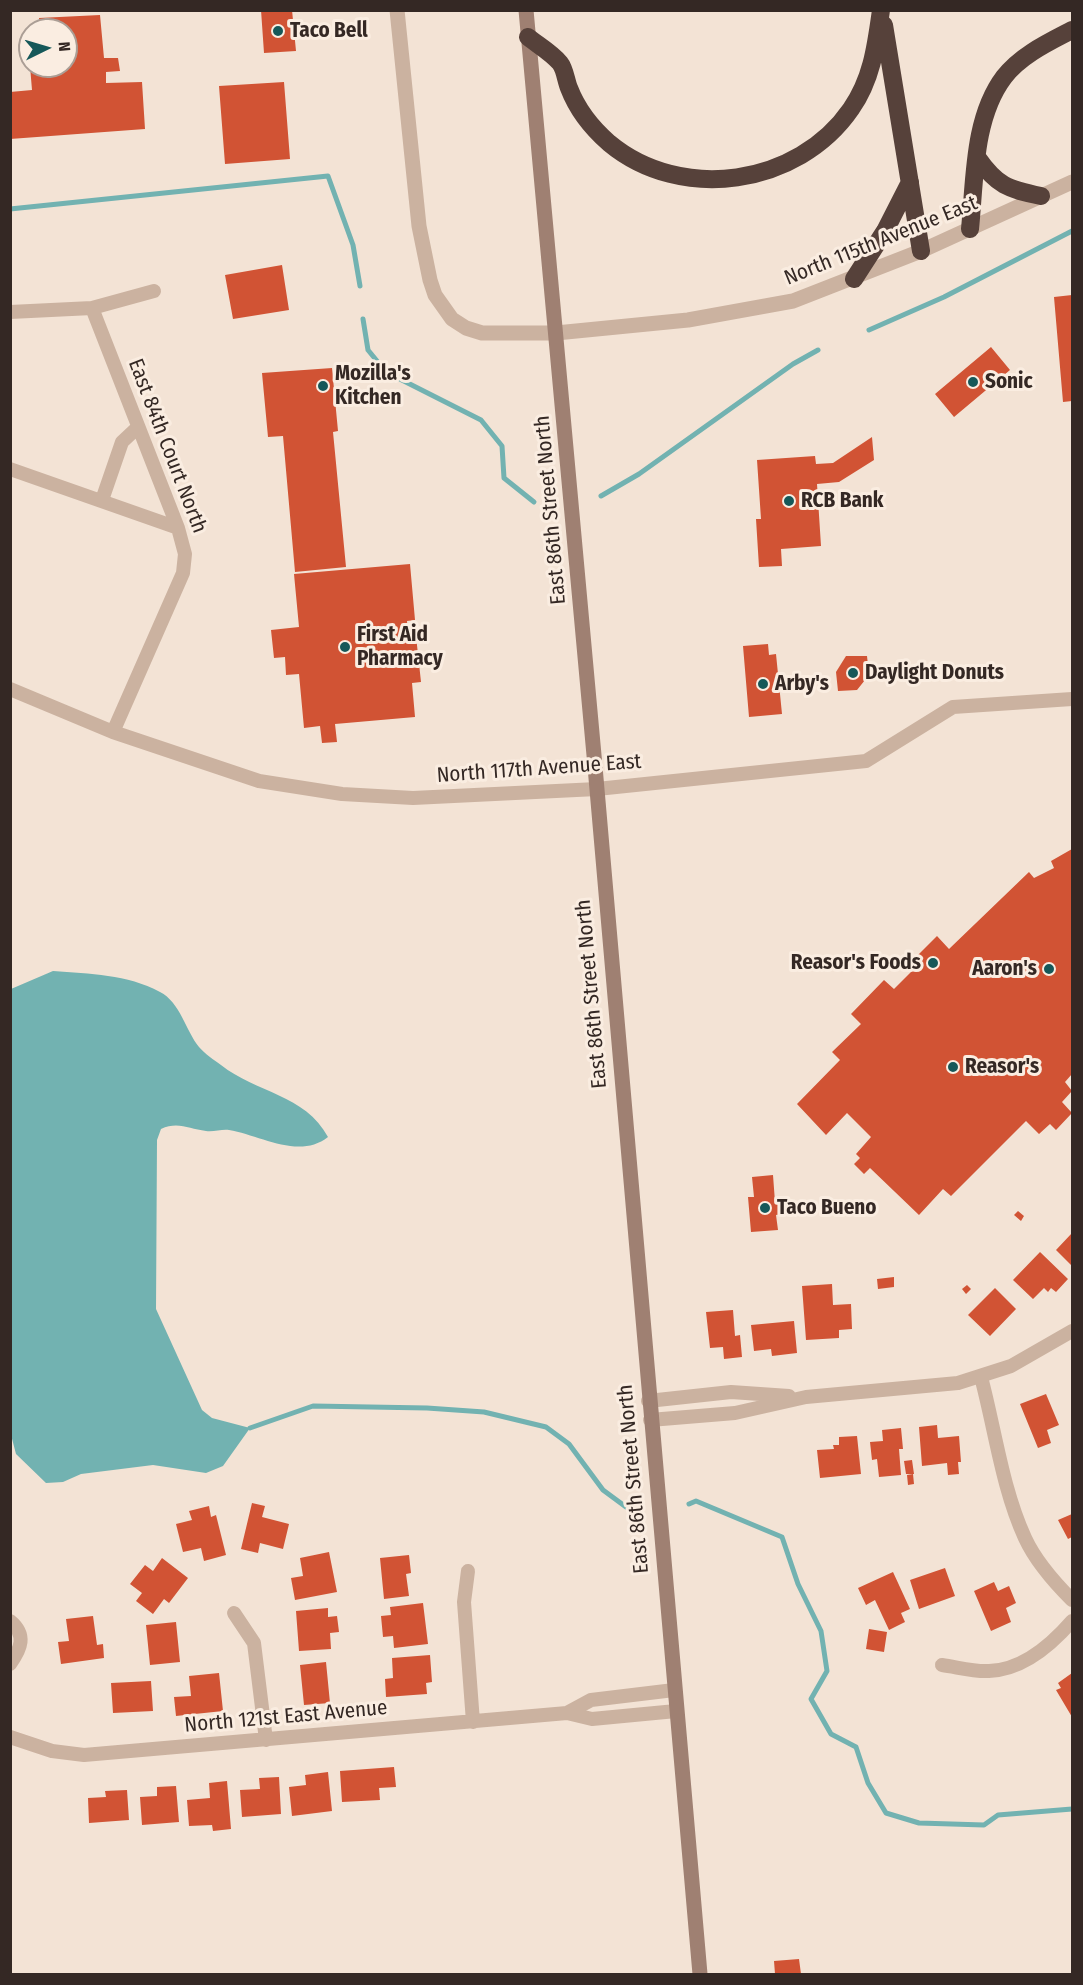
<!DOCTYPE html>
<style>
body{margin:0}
#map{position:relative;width:1083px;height:1985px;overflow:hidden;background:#f3e3d5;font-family:"Fira Sans Condensed",sans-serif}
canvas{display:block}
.frame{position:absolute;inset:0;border:12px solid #342824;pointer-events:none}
.north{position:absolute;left:18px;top:18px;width:60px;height:60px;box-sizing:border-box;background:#faede1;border:2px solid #ab9e95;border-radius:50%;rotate:85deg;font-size:16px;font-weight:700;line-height:24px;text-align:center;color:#342824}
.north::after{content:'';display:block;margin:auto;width:21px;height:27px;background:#165859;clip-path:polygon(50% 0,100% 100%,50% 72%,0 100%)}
</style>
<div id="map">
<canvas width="1083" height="1985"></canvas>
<div class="frame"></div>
<div class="north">N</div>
</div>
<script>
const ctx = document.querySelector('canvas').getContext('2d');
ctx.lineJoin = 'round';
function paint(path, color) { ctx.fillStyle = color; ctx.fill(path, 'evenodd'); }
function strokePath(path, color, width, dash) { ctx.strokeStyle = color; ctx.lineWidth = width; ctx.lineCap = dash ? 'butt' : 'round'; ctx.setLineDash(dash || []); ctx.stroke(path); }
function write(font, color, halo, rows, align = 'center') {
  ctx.font = font + ' "Fira Sans Condensed",sans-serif'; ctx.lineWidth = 6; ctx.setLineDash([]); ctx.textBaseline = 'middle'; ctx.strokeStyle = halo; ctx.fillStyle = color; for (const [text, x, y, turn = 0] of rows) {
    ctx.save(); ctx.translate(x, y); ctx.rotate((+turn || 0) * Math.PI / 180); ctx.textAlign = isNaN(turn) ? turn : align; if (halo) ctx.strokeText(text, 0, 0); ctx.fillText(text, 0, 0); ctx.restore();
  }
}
paint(new Path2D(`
 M53 971C90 974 127 974 160 992 180 1002 186 1031 199 1047 205 1054 214 1060 221 1065 256 1093 305 1094 328 1137 299 1160 260 1135 229 1130 222 1129 214 1132 206 1131 189 1129 178 1121 161 1129L157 1140 156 1309 202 1410 212 1418 250 1428 223 1466 206 1473 153 1465 81 1474 63 1482 46 1483 16 1454 10 1431 11 989Z`), '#72b2b1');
strokePath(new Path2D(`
 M10 209 328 176 353 245 360 286
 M363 319 368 350 386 372 481 420 502 446 504 478 534 502
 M869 330 944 297 1072 231
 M601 496 639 474 793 364 818 350
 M250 1428 313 1406 427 1408 484 1412 546 1427 569 1444 603 1490 626 1507
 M689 1504 696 1501 782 1537 798 1584 821 1631 827 1671 811 1699 831 1734 856 1747 868 1783 886 1813 919 1823 984 1825 998 1815 1072 1809`), '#72b2b1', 5);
paint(new Path2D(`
 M261 10H292L296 51 264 53Z
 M100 15 104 58H118L120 71 106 72V83L142 82 145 129 10 139V92L32 90 30 66H66V30H40L39 18Z
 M284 82 290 159 225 164 219 86Z
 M282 265 289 310 233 319 225 275Z
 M1072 295V401L1063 402 1054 297Z
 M991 347 1010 370 954 417 935 394Z
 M332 368 338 431 333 432 346 567 295 572 283 436 268 437 262 373Z
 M872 437 874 460 839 482 817 484 821 546 781 549 782 566 759 567 756 519H761L757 460 815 456 816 464 833 463Z
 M410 564 415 620 407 621 408 636H416L421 682 412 683 415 717 335 724 337 742 322 743 320 726 304 728 299 674 286 675 285 657 274 658 271 630 299 627 294 574Z
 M768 644 769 655 776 654 782 714 749 717 743 646Z
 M846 656H867L869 675 857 690 838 691 836 672Z
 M1072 849V1074L1065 1082 1072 1091 1062 1102 1072 1113 1056 1130 1050 1124 1039 1134 1026 1121 951 1196 943 1189 919 1215 870 1168 864 1174 854 1164 860 1158 856 1154 871 1137 847 1113 826 1135 797 1104 840 1060 832 1052 861 1024 851 1014 884 980 894 989 917 966 918 955 937 936 949 949 1029 872 1034 878 1054 868 1051 861Z
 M773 1175 775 1202H780L781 1214 776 1215 778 1230 751 1232 748 1197H754L752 1177Z
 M1018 1211 1024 1216 1021 1221 1014 1215Z
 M1072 1233V1266L1056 1250Z
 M1040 1252 1068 1279 1056 1292 1051 1288 1048 1292 1044 1288 1033 1299 1013 1280Z
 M894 1277V1287L878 1289 877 1279Z
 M832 1284 833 1305 851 1304 852 1329 839 1330V1338L806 1340 802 1286Z
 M967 1285 971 1289 966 1294 962 1289Z
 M995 1288 1016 1309 990 1336 968 1315Z
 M733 1310 735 1336 740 1335 742 1357 724 1359 723 1347 710 1348 706 1312Z
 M794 1321 797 1353 772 1356 771 1349 754 1351 751 1325Z
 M1046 1394 1059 1425 1047 1430 1051 1443 1038 1448 1020 1404Z
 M937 1425 938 1438 959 1436 961 1462H958L959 1474 948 1475 947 1463 922 1466 919 1427Z
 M901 1428 903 1449H899L901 1475 879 1477 877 1459 872 1460 870 1442 883 1441 882 1430Z
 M857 1436 861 1474 820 1478 817 1450 834 1449 833 1445H839V1437Z
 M912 1460 914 1474H906L904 1461Z
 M913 1474 914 1484 908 1485 907 1475Z
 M252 1503 265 1506 262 1517 289 1524 283 1549 260 1543 258 1553 241 1549Z
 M209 1506 211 1517 216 1515 226 1555 204 1561 201 1548 183 1552 176 1524 192 1520 189 1511Z
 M1072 1514V1537L1068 1539 1058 1520Z
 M329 1552 337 1592 295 1600 291 1578 303 1576 300 1558Z
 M409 1555 411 1573 406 1574 409 1596 384 1599 380 1558Z
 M162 1558 188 1578 169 1603 164 1599 153 1614 136 1601 142 1593 130 1584 145 1565 153 1571Z
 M945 1568 955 1596 919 1609 910 1580Z
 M893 1572 910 1609 901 1613 905 1622 889 1630 875 1600 866 1605 858 1588Z
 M994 1582 998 1591 1009 1586 1016 1603 1006 1608 1011 1622 991 1631 974 1591Z
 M423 1603 428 1644 394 1648 393 1636 383 1637 381 1616 391 1615 390 1607Z
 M328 1608V1617L337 1616 339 1632 330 1633 331 1649 299 1651 296 1611Z
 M93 1616 97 1645 103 1644 104 1658 61 1664 58 1642 69 1641 66 1619Z
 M176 1622 180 1662 150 1665 146 1625Z
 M869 1629 887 1632 884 1652 866 1649Z
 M430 1655 432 1682 426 1683 427 1694 386 1697 385 1679 393 1678 392 1658Z
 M326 1662 330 1703 304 1705 300 1665Z
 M219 1673 223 1711 176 1716 174 1697 191 1696 189 1676Z
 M1072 1673V1717L1056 1690 1061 1688 1058 1683Z
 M151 1681 153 1711 113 1713 111 1683Z
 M394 1767 396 1787 379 1788 380 1800 342 1802 340 1771Z
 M328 1772 332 1811 292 1816 289 1787 306 1785 305 1775Z
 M279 1777 281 1814 242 1817 240 1790 260 1789 259 1778Z
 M227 1781 231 1829 213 1831 212 1825 189 1826 187 1800 210 1798 209 1783Z
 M176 1786 179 1822 142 1825 140 1797 157 1796V1787Z
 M127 1790 129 1820 89 1823 88 1798 106 1797 105 1791Z
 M799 1959 801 1974H775L774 1961Z`), '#d15334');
strokePath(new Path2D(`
 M92 308 178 528 185 554 183 573 113 732
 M10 312 92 308 154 291
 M10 469 178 528
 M102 500 122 442 138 427
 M10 689 113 732 259 781 342 794 413 798 597 789 866 761 953 707 1072 699
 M981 1377C995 1429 1002 1488 1025 1538 1036 1562 1054 1582 1072 1600
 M648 1401 731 1392 789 1396
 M650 1420 735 1413 806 1397 958 1383 1011 1366 1072 1331
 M468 1571 464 1602 473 1722
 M234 1613 254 1643 266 1740
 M10 1621C27 1635 21 1649 10 1664
 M942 1665C957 1667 974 1672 989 1671 1022 1670 1052 1644 1072 1621
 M567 1713 591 1700 674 1690
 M10 1737 52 1751 84 1755 567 1713 592 1719 676 1711`), '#cbb2a0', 14);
strokePath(new Path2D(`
 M397 10 419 226 430 280 435 295 452 319 466 328 482 333H556L688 320 793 301 921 251 1072 182`), '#cbb2a0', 15);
strokePath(new Path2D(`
 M526 10 594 755 700 1974`), '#9f8072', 15);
strokePath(new Path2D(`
 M884 25 921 251
 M528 37C538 45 552 53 560 63 565 69 566 81 569 88 577 109 593 129 609 143 681 203 798 186 851 109 872 79 876 46 881 10
 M977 157C997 186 1008 189 1041 196
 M970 229C975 180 973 118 1004 77 1021 55 1049 42 1072 30
 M854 279 885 231 910 182`), '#56413a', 18);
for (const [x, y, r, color] of [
 [278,31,6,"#165859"],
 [973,382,6,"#165859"],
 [323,386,6,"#165859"],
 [789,501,6,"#165859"],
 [345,647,6,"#165859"],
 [853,673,6,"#165859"],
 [763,684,6,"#165859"],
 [933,963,6,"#165859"],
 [1049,969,6,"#165859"],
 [953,1067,6,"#165859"],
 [765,1208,6,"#165859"]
]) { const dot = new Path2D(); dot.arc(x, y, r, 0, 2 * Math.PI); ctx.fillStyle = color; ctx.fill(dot); strokePath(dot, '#faede1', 2); }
write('bold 21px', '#342824', '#faede1', [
 ["Taco Bell",290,31],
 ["Mozilla's",335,374],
 ["Kitchen",335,398],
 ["Sonic",985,382],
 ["RCB Bank",801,501],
 ["First Aid",357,635],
 ["Pharmacy",357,659],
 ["Daylight Donuts",865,673],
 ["Arby's",775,684],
 ["Reasor's Foods",921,963,"right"],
 ["Aaron's",1037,969,"right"],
 ["Reasor's",965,1067],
 ["Taco Bueno",777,1208]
], 'left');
write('21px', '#342824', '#faede1', [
 ["North 115th Avenue East",881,241,-22],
 ["East 84th Court North",167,446,69],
 ["East 86th Street North",551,510,-95],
 ["North 117th Avenue East",539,769,-4],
 ["East 86th Street North",592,994,-95],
 ["East 86th Street North",634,1479,-95],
 ["North 121st East Avenue",286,1717,-5]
]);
</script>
